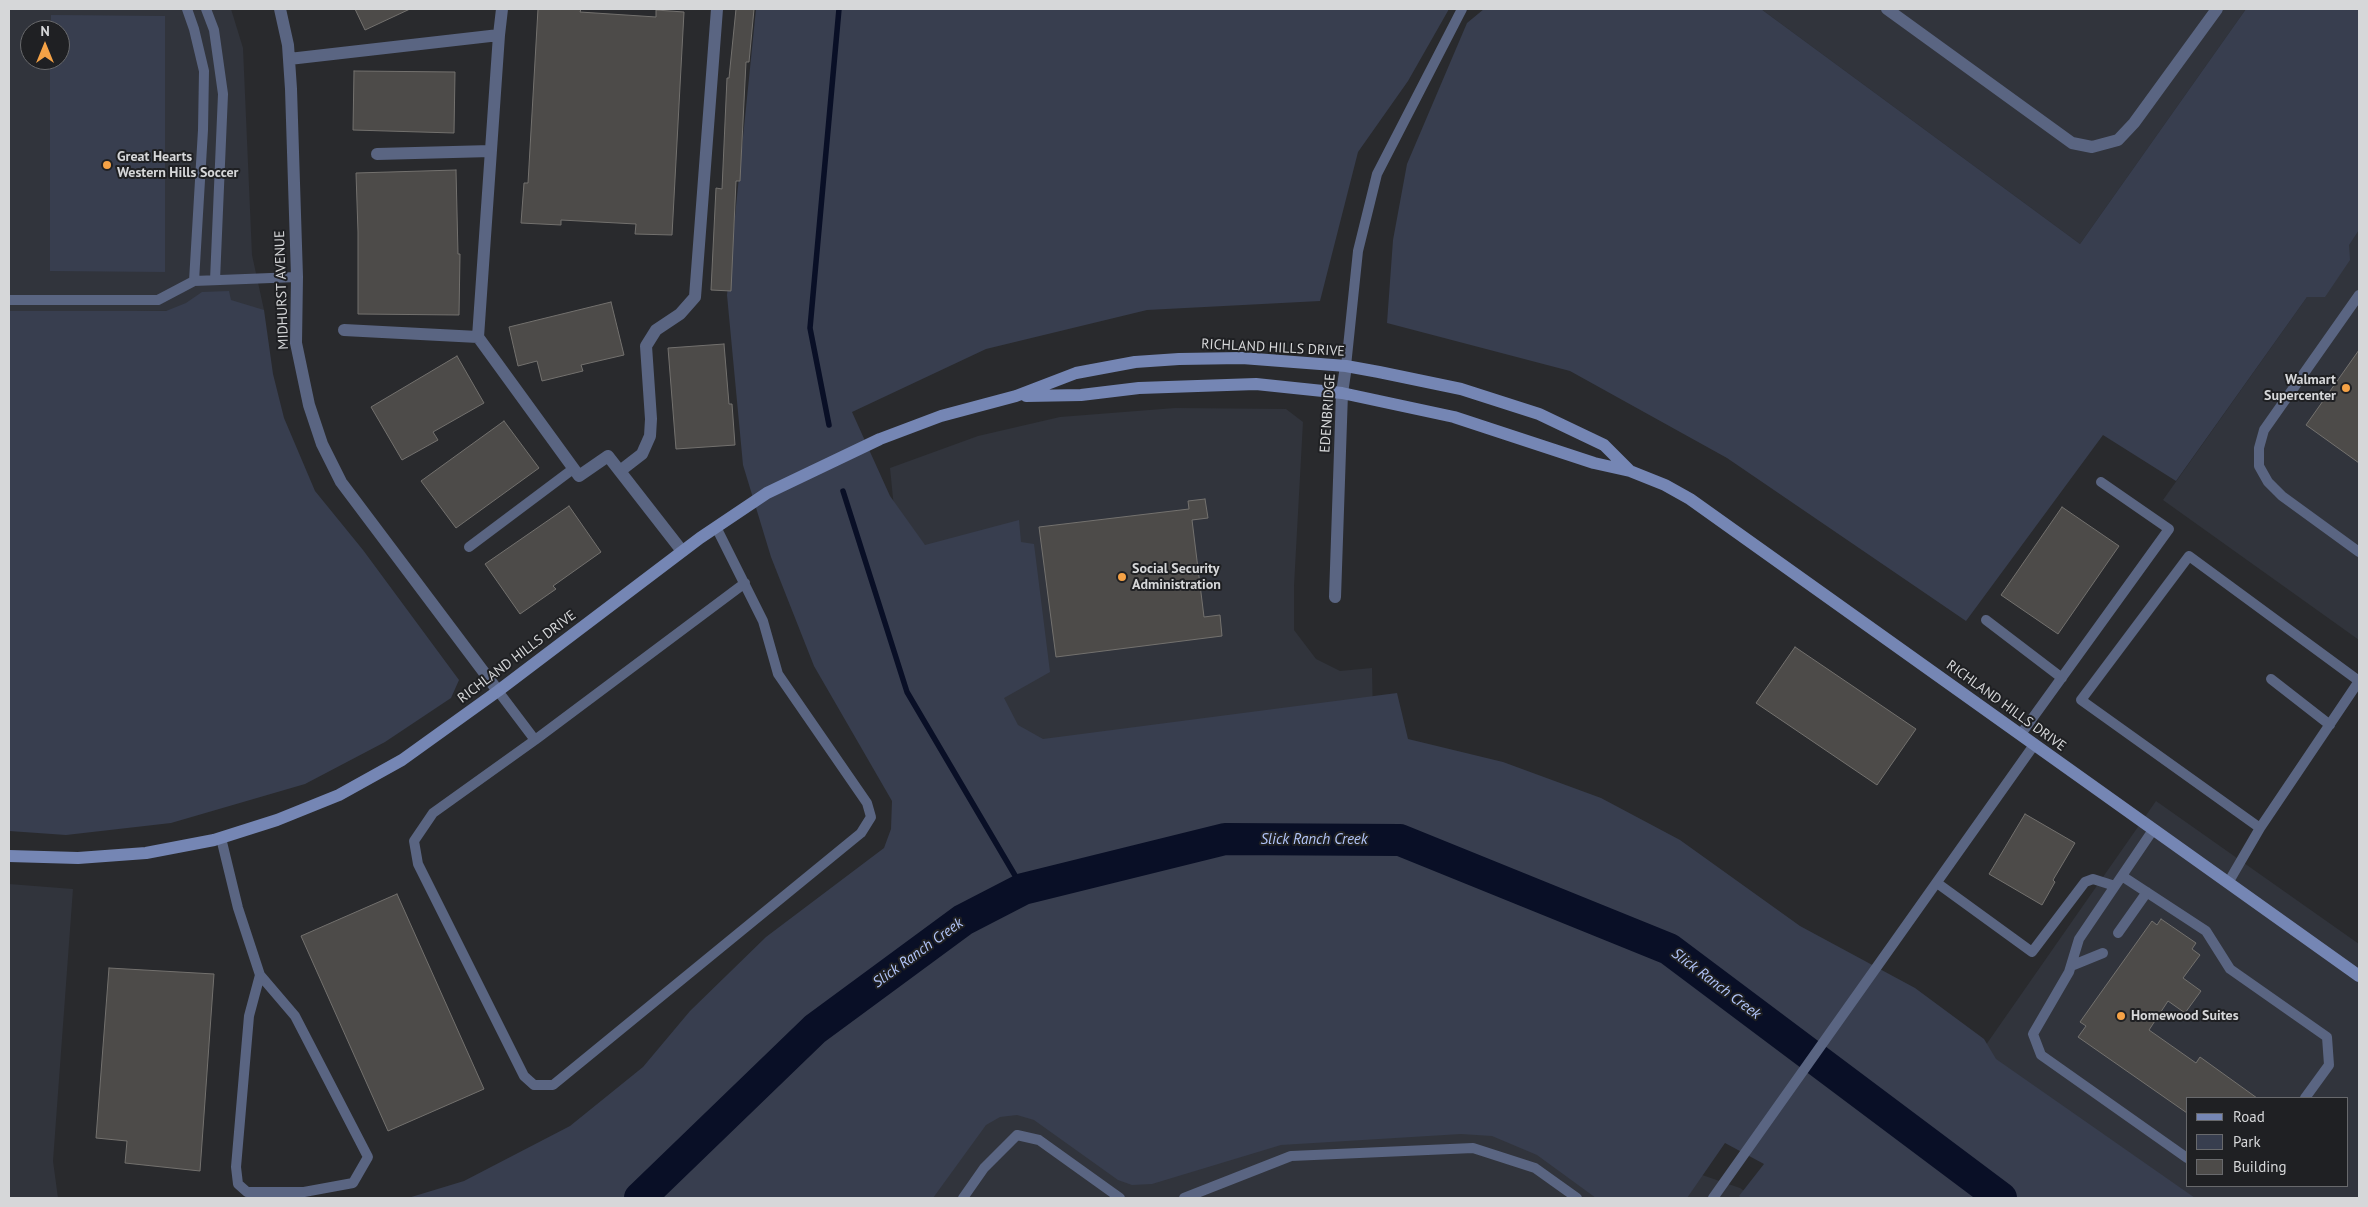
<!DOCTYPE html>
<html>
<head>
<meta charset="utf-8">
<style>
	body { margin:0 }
	#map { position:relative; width:2368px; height:1207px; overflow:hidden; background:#292a2d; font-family:"PT Sans",sans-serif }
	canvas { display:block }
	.frame { position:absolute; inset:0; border:10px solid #d6d7d9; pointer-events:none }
	.legend { position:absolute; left:2186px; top:1097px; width:162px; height:90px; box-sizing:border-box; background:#1f2023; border:1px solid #68696c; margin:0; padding:6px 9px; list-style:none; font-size:15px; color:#d6d7d9 }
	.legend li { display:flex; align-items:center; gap:10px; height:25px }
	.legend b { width:25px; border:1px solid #68696c }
	.north { position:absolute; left:20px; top:20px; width:50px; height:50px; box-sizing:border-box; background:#1f2023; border:1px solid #68696c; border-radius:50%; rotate:0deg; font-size:14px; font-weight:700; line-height:20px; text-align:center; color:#d6d7d9 }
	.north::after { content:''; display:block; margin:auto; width:18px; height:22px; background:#f5a246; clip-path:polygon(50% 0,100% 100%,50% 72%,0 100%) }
</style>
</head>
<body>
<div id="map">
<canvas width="2368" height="1207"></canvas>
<div class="frame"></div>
<ul class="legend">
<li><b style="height:6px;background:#7586b4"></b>Road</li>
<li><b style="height:14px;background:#383e4f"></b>Park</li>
<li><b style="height:14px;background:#4d4b49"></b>Building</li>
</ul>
<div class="north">N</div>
</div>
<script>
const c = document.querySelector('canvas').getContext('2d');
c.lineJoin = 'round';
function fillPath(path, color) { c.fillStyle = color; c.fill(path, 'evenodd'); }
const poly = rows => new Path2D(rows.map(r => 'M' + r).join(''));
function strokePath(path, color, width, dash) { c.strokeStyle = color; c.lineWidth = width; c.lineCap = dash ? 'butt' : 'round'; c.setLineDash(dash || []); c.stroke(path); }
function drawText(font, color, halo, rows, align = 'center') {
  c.font = font + ' "PT Sans",sans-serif'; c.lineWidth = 4; c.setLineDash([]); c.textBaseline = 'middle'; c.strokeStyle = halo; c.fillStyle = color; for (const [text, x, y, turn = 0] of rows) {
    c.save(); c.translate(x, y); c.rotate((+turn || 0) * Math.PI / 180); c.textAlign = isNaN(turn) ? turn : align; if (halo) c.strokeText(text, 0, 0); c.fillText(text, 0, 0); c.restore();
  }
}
const built = poly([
	[9,9,231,9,243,48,252,255,264,310,9,312],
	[30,30,60,30,60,60,30,60],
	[1761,9,2246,9,2080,244],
	[2359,230,2359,640,2163,500,2307,297],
	[1175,408,1286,409,1303,422,1294,586,1294,630,1316,659,1340,671,1372,668,1373,721,1036,763,895,518,890,468,978,436,1060,417],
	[2156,801,2359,944,2359,1198,2187,1198,1981,1052],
	[2187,1098,2347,1098,2347,1186,2187,1186],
	[9,884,73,889,53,1161,58,1198,9,1198],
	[1001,1108,1402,1122,1606,1142,1740,1188,1754,1198,909,1198]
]);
const green = poly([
	[756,9,1449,9,1408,81,1358,152,1320,301,1147,310,986,349,852,412,890,496,925,545,1019,520,1021,542,1034,544,1050,672,1004,698,1018,725,1043,739,1397,693,1408,739,1503,762,1601,798,1680,840,1800,926,1915,988,1984,1039,1996,1059,2195,1198,1742,1198,1739,1196,1764,1164,1725,1143,1687,1198,1596,1198,1537,1155,1492,1136,1461,1134,1281,1145,1152,1184,1132,1185,1118,1180,1034,1120,1017,1115,1000,1117,986,1125,933,1198,408,1198,464,1181,570,1126,643,1067,690,1011,766,937,884,848,891,829,892,801,814,666,771,557,743,465,727,295],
	[1484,9,1761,9,2080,244,2246,9,2359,9,2359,230,2349,245,2350,260,2325,297,2307,297,2176,481,2103,435,1966,621,1727,458,1570,371,1387,323,1393,240,1407,164,1467,23],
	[51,15,165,16,165,272,50,271,50,60,60,60,60,30,51,30],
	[229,291,231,300,264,310,273,374,284,418,315,491,363,550,459,680,451,698,385,742,305,784,171,823,66,835,9,831,9,311,166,311,186,303,202,292]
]);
const stream = poly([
	[829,425,810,328,839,9],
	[843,491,907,692,1023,889]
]);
const river = poly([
	[640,1198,815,1029,963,920,1023,889,1225,839,1400,840,1669,949,2001,1198]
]);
const building = poly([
	[355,9,410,9,365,30,355,9],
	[538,9,581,9,580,12,656,17,656,10,684,12,672,235,635,234,636,224,561,220,561,225,521,223,524,183,528,183,538,9],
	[736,9,754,9,749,62,746,62,740,181,736,181,731,291,711,290,716,188,722,189,727,78,729,78,736,9],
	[354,71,455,72,454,133,353,130,354,71],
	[456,170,458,254,460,254,459,315,358,314,358,232,356,173,456,170],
	[611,302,624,355,581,365,583,371,542,381,537,361,518,366,509,327,611,302],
	[724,344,729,404,732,404,735,445,676,449,668,348,724,344],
	[2359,350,2359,463,2306,425,2359,350],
	[457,356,484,403,433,432,438,440,402,460,371,407,457,356],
	[504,421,539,468,456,528,421,481,504,421],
	[1205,499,1208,518,1192,520,1204,617,1220,615,1222,636,1056,657,1039,527,1189,509,1188,501,1205,499],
	[569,506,601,552,553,586,556,589,520,614,485,564,569,506],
	[2062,507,2119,546,2058,634,2001,595,2062,507],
	[1795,647,1916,729,1877,785,1756,703,1795,647],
	[2025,814,2075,843,2053,880,2055,882,2042,905,1989,874,2025,814],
	[397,894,484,1089,388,1131,301,936,397,894],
	[2161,919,2196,943,2192,949,2200,955,2183,978,2201,991,2185,1013,2168,1001,2149,1030,2196,1063,2200,1057,2257,1098,2187,1098,2187,1113,2078,1037,2086,1026,2080,1022,2097,998,2152,921,2157,925,2161,919],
	[109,968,214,974,200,1171,125,1163,127,1141,96,1138,109,968]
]);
const lane = poly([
	[187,9,194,29,204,71,203,130,194,281],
	[206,9,214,30,223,94,215,280],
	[2359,295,2264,430,2259,448,2259,466,2268,482,2282,496,2359,552],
	[9,300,158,300,194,281,297,277],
	[1346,366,1358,251,1377,174,1462,9],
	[469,547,573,469],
	[1986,620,2062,678],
	[2271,679,2330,725],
	[498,691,535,740,433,813,414,841,418,864,524,1076,534,1085,553,1085,861,833,871,817,867,803,778,674,763,621,716,527],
	[2021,734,2169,529,2101,482],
	[535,740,745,583],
	[2260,828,2081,700,2189,556,2359,681],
	[2153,830,2079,939,2069,972,2033,1034,2041,1055,2187,1158],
	[221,838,238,908,260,975,249,1016,236,1167,238,1184,247,1192,304,1192,353,1183,368,1157,295,1016,260,975],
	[2122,876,2206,931,2230,969,2327,1037,2329,1065,2305,1098],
	[1937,883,2032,952,2085,882,2093,879,2115,886],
	[2228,883,2260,828,2359,681],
	[2118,933,2147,892],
	[2071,966,2103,953],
	[963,1198,984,1168,1017,1135,1039,1140,1120,1198],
	[1184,1198,1291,1156,1473,1148,1535,1168,1577,1198],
	[1713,1198,2034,745]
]);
const street = poly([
	[280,9,288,45,291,89,297,277,296,343,309,405,322,444,341,482,498,691],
	[1887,9,2072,143,2092,147,2118,140,2134,123,2217,9],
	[499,35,502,9],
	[289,59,499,35,478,337,579,476,608,456,682,551],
	[377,154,491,151],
	[344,330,478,337],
	[620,471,642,454,650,436,651,419,646,346,656,330,680,314,695,297,717,9],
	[1335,597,1342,393,1346,366]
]);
const secondary = poly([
	[1026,396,1081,395,1139,388,1256,384,1342,393,1454,417,1594,463,1630,471,1665,485,1690,499,2359,976],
	[9,856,78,858,146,853,214,840,277,820,339,795,402,760,498,691,700,538,767,493,880,439,941,416,1016,396,1076,373,1135,362,1179,359,1242,358,1346,366,1379,372,1461,389,1539,414,1604,445,1630,471]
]);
const markers = [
	[107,165,5,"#f5a246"],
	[2346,388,5,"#f5a246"],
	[1122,577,5,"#f5a246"],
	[2121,1016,5,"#f5a246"]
];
const poiNames = [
	["Great Hearts",117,157],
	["Western Hills Soccer",117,173],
	["Walmart",2336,380,"right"],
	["Supercenter",2336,396,"right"],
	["Social Security",1132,569],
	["Administration",1132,585],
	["Homewood Suites",2131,1016]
];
const streetNames = [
	["MIDHURST AVENUE",282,290,-92],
	["RICHLAND HILLS DRIVE",1273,348,3],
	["EDENBRIDGE",1328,413,-86],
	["RICHLAND HILLS DRIVE",517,657,-37],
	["RICHLAND HILLS DRIVE",2006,706,36]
];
const waterNames = [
	["Slick Ranch Creek",1314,840],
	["Slick Ranch Creek",918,953,-36],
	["Slick Ranch Creek",1716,984,37]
];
fillPath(built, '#31343c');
fillPath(green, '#383e4f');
strokePath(stream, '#090f26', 5.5);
strokePath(river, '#090f26', 32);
fillPath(building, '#4d4b49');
strokePath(building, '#73716e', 1);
strokePath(lane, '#5a6582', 10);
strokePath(street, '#5a6582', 12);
strokePath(secondary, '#7586b4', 12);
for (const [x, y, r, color] of markers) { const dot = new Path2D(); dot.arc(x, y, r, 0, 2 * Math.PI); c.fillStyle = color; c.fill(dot); strokePath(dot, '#1f2023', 2); }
drawText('bold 14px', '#d6d7d9', '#1f2023', poiNames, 'left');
drawText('14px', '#d6d7d9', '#1f2023', streetNames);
drawText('italic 15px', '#b2c5fa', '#1f2023', waterNames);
</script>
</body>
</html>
